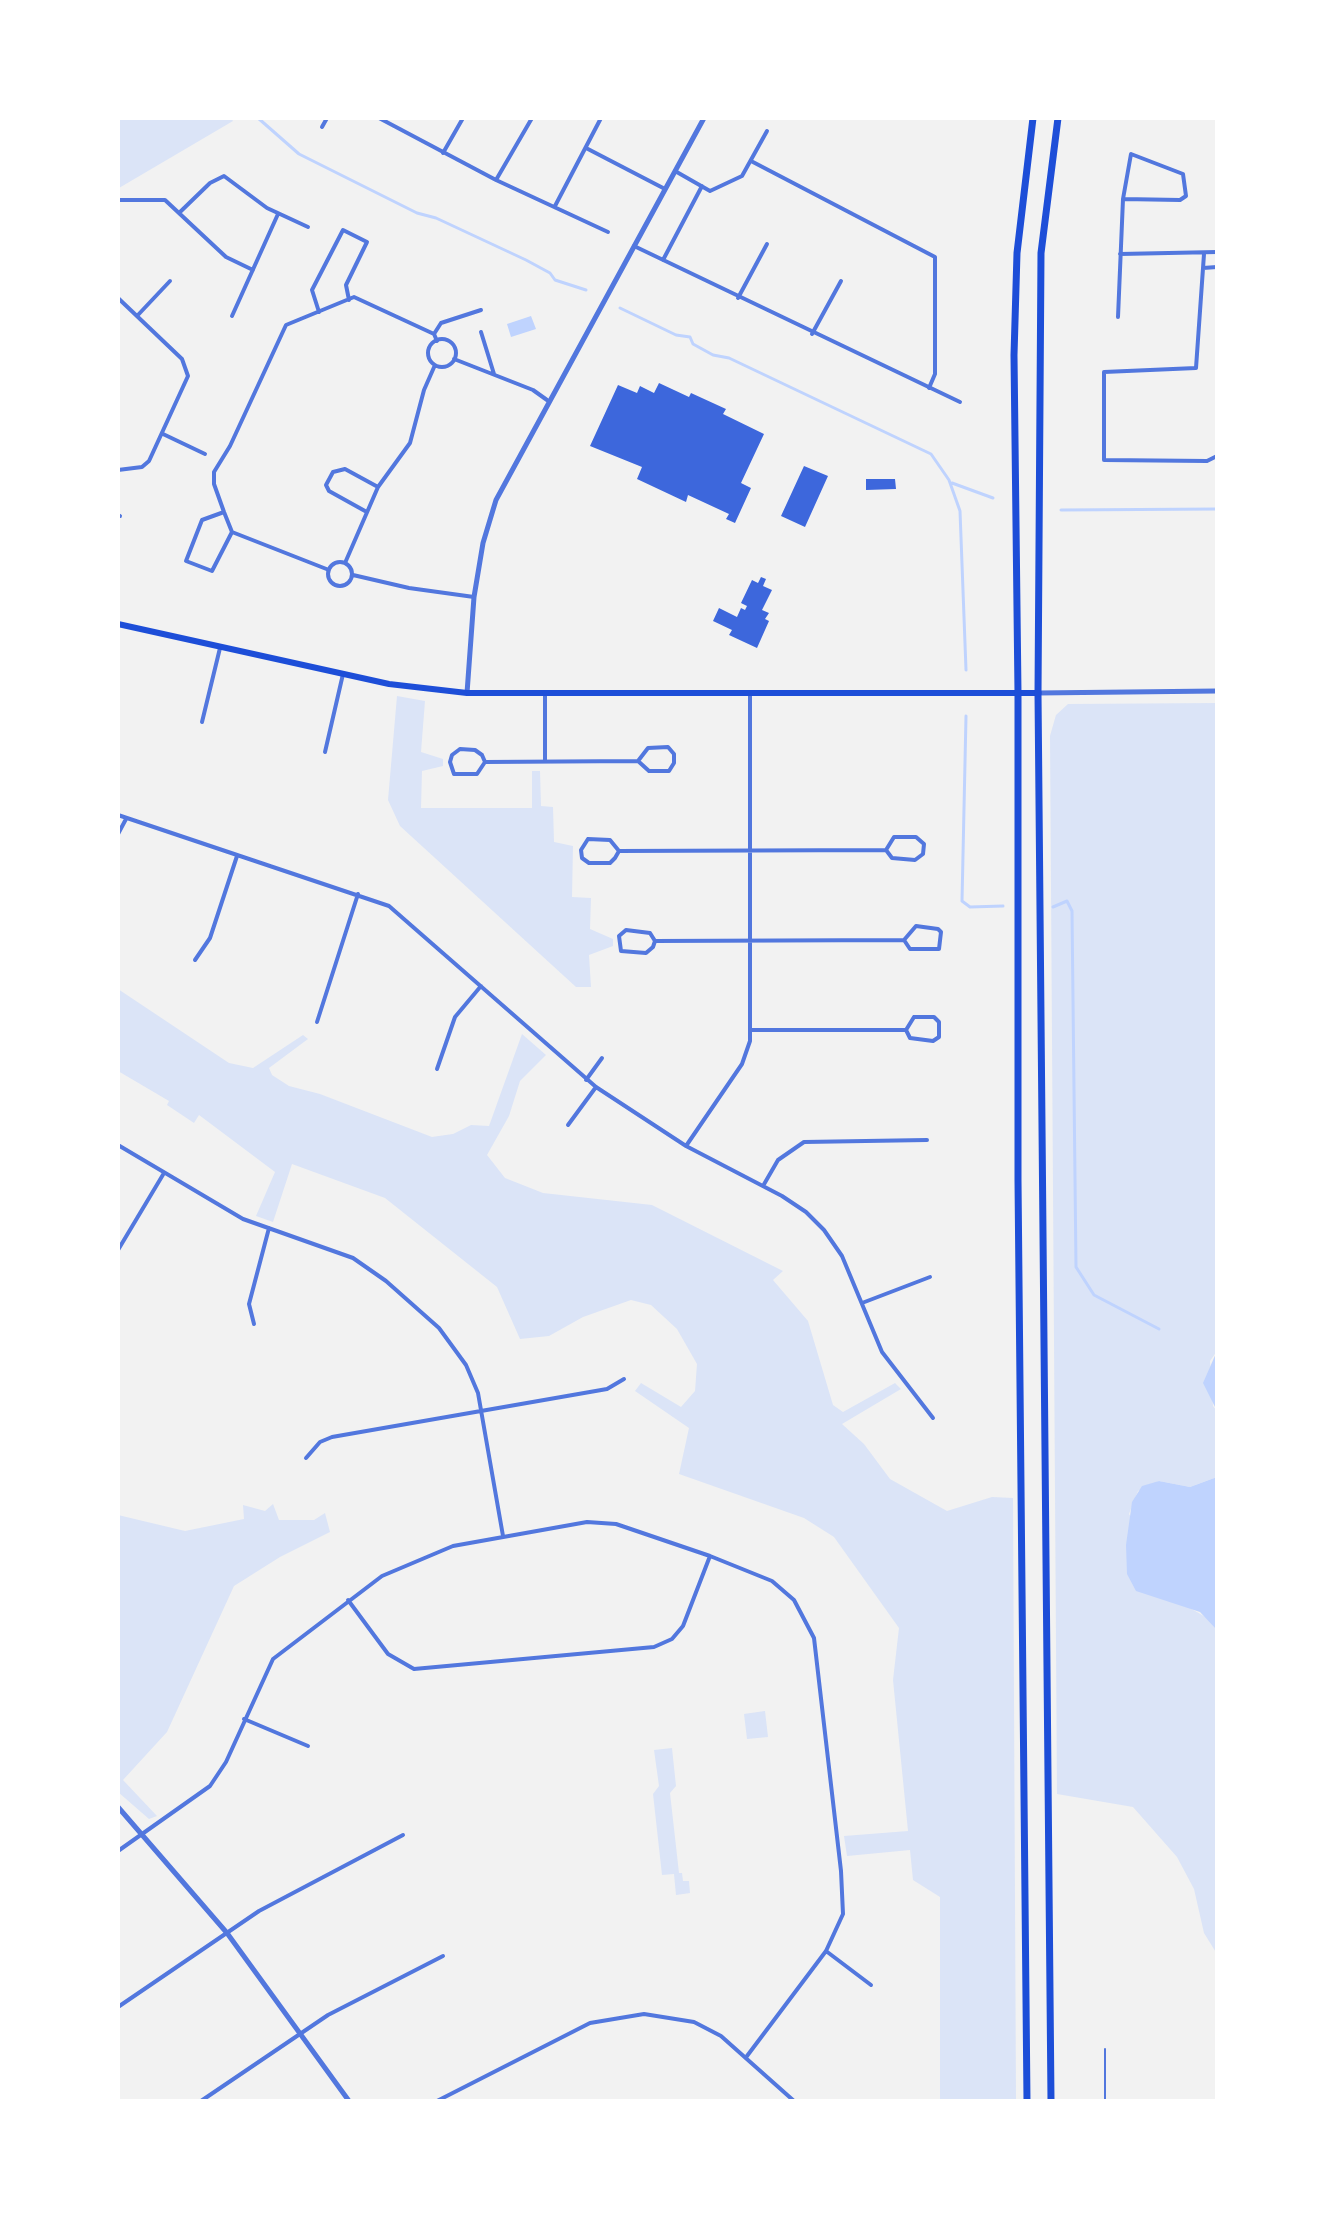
<!DOCTYPE html>
<html>
<head>
<meta charset="utf-8">
<style>
	body { margin:0 }
	#map { position:relative; width:1335px; height:2219px; overflow:hidden; background:#f2f2f2; font-family:Ubuntu,sans-serif }
	canvas { display:block }
	.frame { position:absolute; inset:0; border:120px solid #fff; pointer-events:none }
</style>
</head>
<body>
<div id="map">
<canvas width="1335" height="2219"></canvas>
<div class="frame"></div>
</div>
<script>
const c = document.querySelector('canvas').getContext('2d');
c.lineJoin = 'round';
function fillPath(path, color) { c.fillStyle = color; c.fill(path, 'evenodd'); }
const poly = rows => new Path2D(rows.map(r => 'M' + r).join(''));
function strokePath(path, color, width, dash) { c.strokeStyle = color; c.lineWidth = width; c.lineCap = dash ? 'butt' : 'round'; c.setLineDash(dash || []); c.stroke(path); }
const green = poly([
	[118,118,231,118,233,121,119,188],
	[397,696,425,701,421,752,443,759,443,766,422,771,421,808,532,808,532,771,540,771,541,806,553,807,554,842,573,846,572,897,591,898,590,929,613,939,613,946,589,955,591,987,576,987,400,826,388,800],
	[1217,703,1217,1351,1210,1361,1213,1406,1217,1411,1217,1477,1190,1487,1159,1481,1138,1491,1129,1514,1188,1607,1209,1619,1217,1630,1217,1954,1204,1933,1194,1889,1177,1857,1133,1807,1057,1794,1050,736,1056,715,1068,704],
	[118,989,229,1063,253,1068,303,1035,308,1039,269,1068,272,1075,289,1086,320,1094,432,1137,453,1134,471,1125,489,1126,522,1034,546,1055,520,1081,509,1116,487,1155,505,1178,543,1193,652,1205,783,1271,773,1280,808,1321,833,1405,843,1412,895,1383,901,1389,842,1424,864,1444,890,1479,947,1511,992,1497,1013,1498,1016,2101,940,2101,940,1897,913,1880,910,1850,847,1856,844,1836,908,1831,893,1680,899,1628,834,1537,804,1518,679,1474,689,1428,635,1391,641,1383,681,1407,695,1391,697,1364,677,1329,651,1305,631,1300,583,1317,549,1336,520,1339,497,1287,385,1198,292,1164,273,1222,256,1216,275,1172,199,1115,194,1123,167,1105,169,1101,118,1071],
	[273,1504,279,1520,314,1520,325,1513,330,1532,280,1557,234,1586,167,1732,123,1780,157,1816,149,1819,118,1792,118,1515,185,1531,244,1519,243,1505,265,1511],
	[765,1711,768,1737,747,1739,744,1714],
	[672,1748,676,1786,670,1793,679,1873,682,1873,683,1881,689,1881,690,1893,676,1895,674,1874,662,1875,653,1794,659,1786,654,1750]
]);
const water = poly([
	[531,316,536,329,511,337,507,324],
	[1217,1351,1217,1411,1203,1383],
	[1217,1477,1217,1630,1200,1612,1136,1591,1127,1574,1126,1545,1132,1502,1142,1486,1159,1481,1190,1487]
]);
const stream = poly([
	[258,118,299,154,417,213,436,218,526,260,550,273,555,280,586,290],
	[620,308,676,335,690,337,693,344,713,355,729,358,931,454,949,480,960,511,966,670],
	[952,483,993,498],
	[1061,510,1217,509],
	[966,716,962,901,970,907,1003,906],
	[1053,907,1067,901,1072,911,1076,1267,1094,1295,1159,1329]
]);
const building = poly([
	[659,383,689,397,691,393,726,409,723,414,764,434,741,483,751,488,735,523,726,519,729,514,688,495,686,502,637,479,642,467,590,446,618,385,637,393,640,386,654,393],
	[804,466,828,476,805,527,781,516],
	[866,479,895,479,896,489,866,490],
	[761,577,766,579,763,586,772,590,762,610,769,613,765,619,769,621,757,648,729,635,732,630,713,621,719,608,737,617,741,608,745,610,747,606,741,603,752,580,758,583]
]);
const service = poly([
	[1105,2049,1105,2101]
]);
const minor = poly([
	[379,118,496,180,608,232],
	[666,118,667,118],
	[322,127,327,118],
	[1217,146,1217,166],
	[586,148,665,189],
	[443,153,463,118],
	[751,161,935,257,935,374,929,388],
	[675,171,710,191,742,176,767,131],
	[496,180,532,118],
	[118,200,165,200,226,257,253,270],
	[555,206,601,118],
	[179,213,210,183,224,176,267,208,308,227],
	[634,246,960,402],
	[1120,254,1217,252],
	[1204,254,1196,368,1104,372,1104,460,1207,461,1217,456],
	[663,260,702,186],
	[1203,268,1217,267],
	[118,298,182,359,188,376,149,461,142,467,118,470],
	[738,298,767,244],
	[319,312,312,290,343,230,367,242,346,285,349,300],
	[137,316,170,281],
	[232,316,278,214],
	[1118,317,1123,199,1131,154,1183,174,1186,196,1180,200,1123,199],
	[481,332,494,374],
	[434,334,441,323,481,310],
	[812,334,841,281],
	'428 353a14 14 0 1 1 28 0a14 14 0 1 1-28 0Z',
	[454,359,533,390,547,400],
	[163,434,205,454],
	[365,511,329,491,326,485,333,472,345,469,378,487],
	[224,512,202,520,186,561,212,571,232,532,224,512,214,484,214,472,230,446,286,325,354,297,434,334,437,341],
	[118,515,120,516],
	[232,532,329,570],
	'328 574a12 12 0 1 1 24 0a12 12 0 1 1-24 0Z',
	[345,563,378,487,410,443,424,390,435,365],
	[353,575,409,588,474,597],
	[202,722,220,648],
	[460,749,475,750,482,755,485,762,477,774,454,774,450,762,452,755,460,749],
	[325,752,343,674],
	[545,761,545,695],
	[485,762,638,761,649,771,669,771,674,763,674,754,668,747,648,748,638,761],
	[118,815,389,906,596,1087,686,1146,782,1196,806,1212,824,1230,842,1256,882,1352,933,1418],
	[118,834,126,819],
	[588,839,610,840,619,851,615,858,610,863,589,863,582,858,581,850,588,839],
	[619,851,886,850,892,858,915,860,923,854,924,844,916,837,894,837,886,850],
	[916,926,938,929,941,932,939,949,910,949,904,940,916,926],
	[626,930,650,933,655,941,653,947,646,953,621,951,619,936,626,930],
	[655,941,904,940],
	[195,960,210,938,237,856],
	[914,1017,934,1017,939,1022,939,1037,933,1041,910,1038,906,1030,914,1017],
	[317,1022,358,894],
	[752,1030,906,1030],
	[437,1069,455,1017,481,986],
	[586,1080,602,1058],
	[568,1125,596,1087],
	[118,1145,243,1219,353,1258,386,1281,439,1328,466,1365,478,1393,503,1536],
	[686,1146,742,1064,750,1041,750,694],
	[763,1186,778,1160,804,1142,927,1140],
	[118,1250,164,1173],
	[862,1303,930,1277],
	[254,1324,249,1304,269,1228],
	[306,1458,320,1442,332,1437,607,1389,624,1379],
	[348,1600,388,1654,414,1669,654,1647,672,1639,683,1626,710,1556],
	[244,1719,308,1746],
	[118,1851,210,1786,226,1762,273,1659,382,1576,453,1546,587,1522,616,1524,710,1556,772,1581,794,1600,814,1638,841,1871,843,1914,826,1951,747,2056],
	[826,1951,871,1985],
	[118,2007,259,1911,403,1835],
	[201,2101,328,2015,443,1956],
	[437,2101,590,2023,644,2014,694,2022,721,2036,794,2101]
]);
const tertiary = poly([
	[467,693,474,597,483,543,496,500,704,118],
	[1038,693,1217,691],
	[118,1807,227,1933,349,2101]
]);
const secondary = poly([
	[118,624,389,684,467,693,1038,693]
]);
const trunk = poly([
	[1018,693,1018,1180,1027,2101],
	[1038,693,1051,2101]
]);
const motorway = poly([
	[1018,693,1014,355,1017,253,1033,118],
	[1038,693,1041,253,1058,118]
]);
fillPath(green, '#dbe4f7');
fillPath(water, '#bfd3fe');
strokePath(stream, '#bfd3fe', 3);
fillPath(building, '#3d67dc');
strokePath(service, '#5277de', 2);
strokePath(minor, '#5277de', 4);
strokePath(tertiary, '#5277de', 5);
strokePath(secondary, '#1d4ed8', 6);
strokePath(trunk, '#1d4ed8', 7);
strokePath(motorway, '#1d4ed8', 7);
</script>
</body>
</html>
